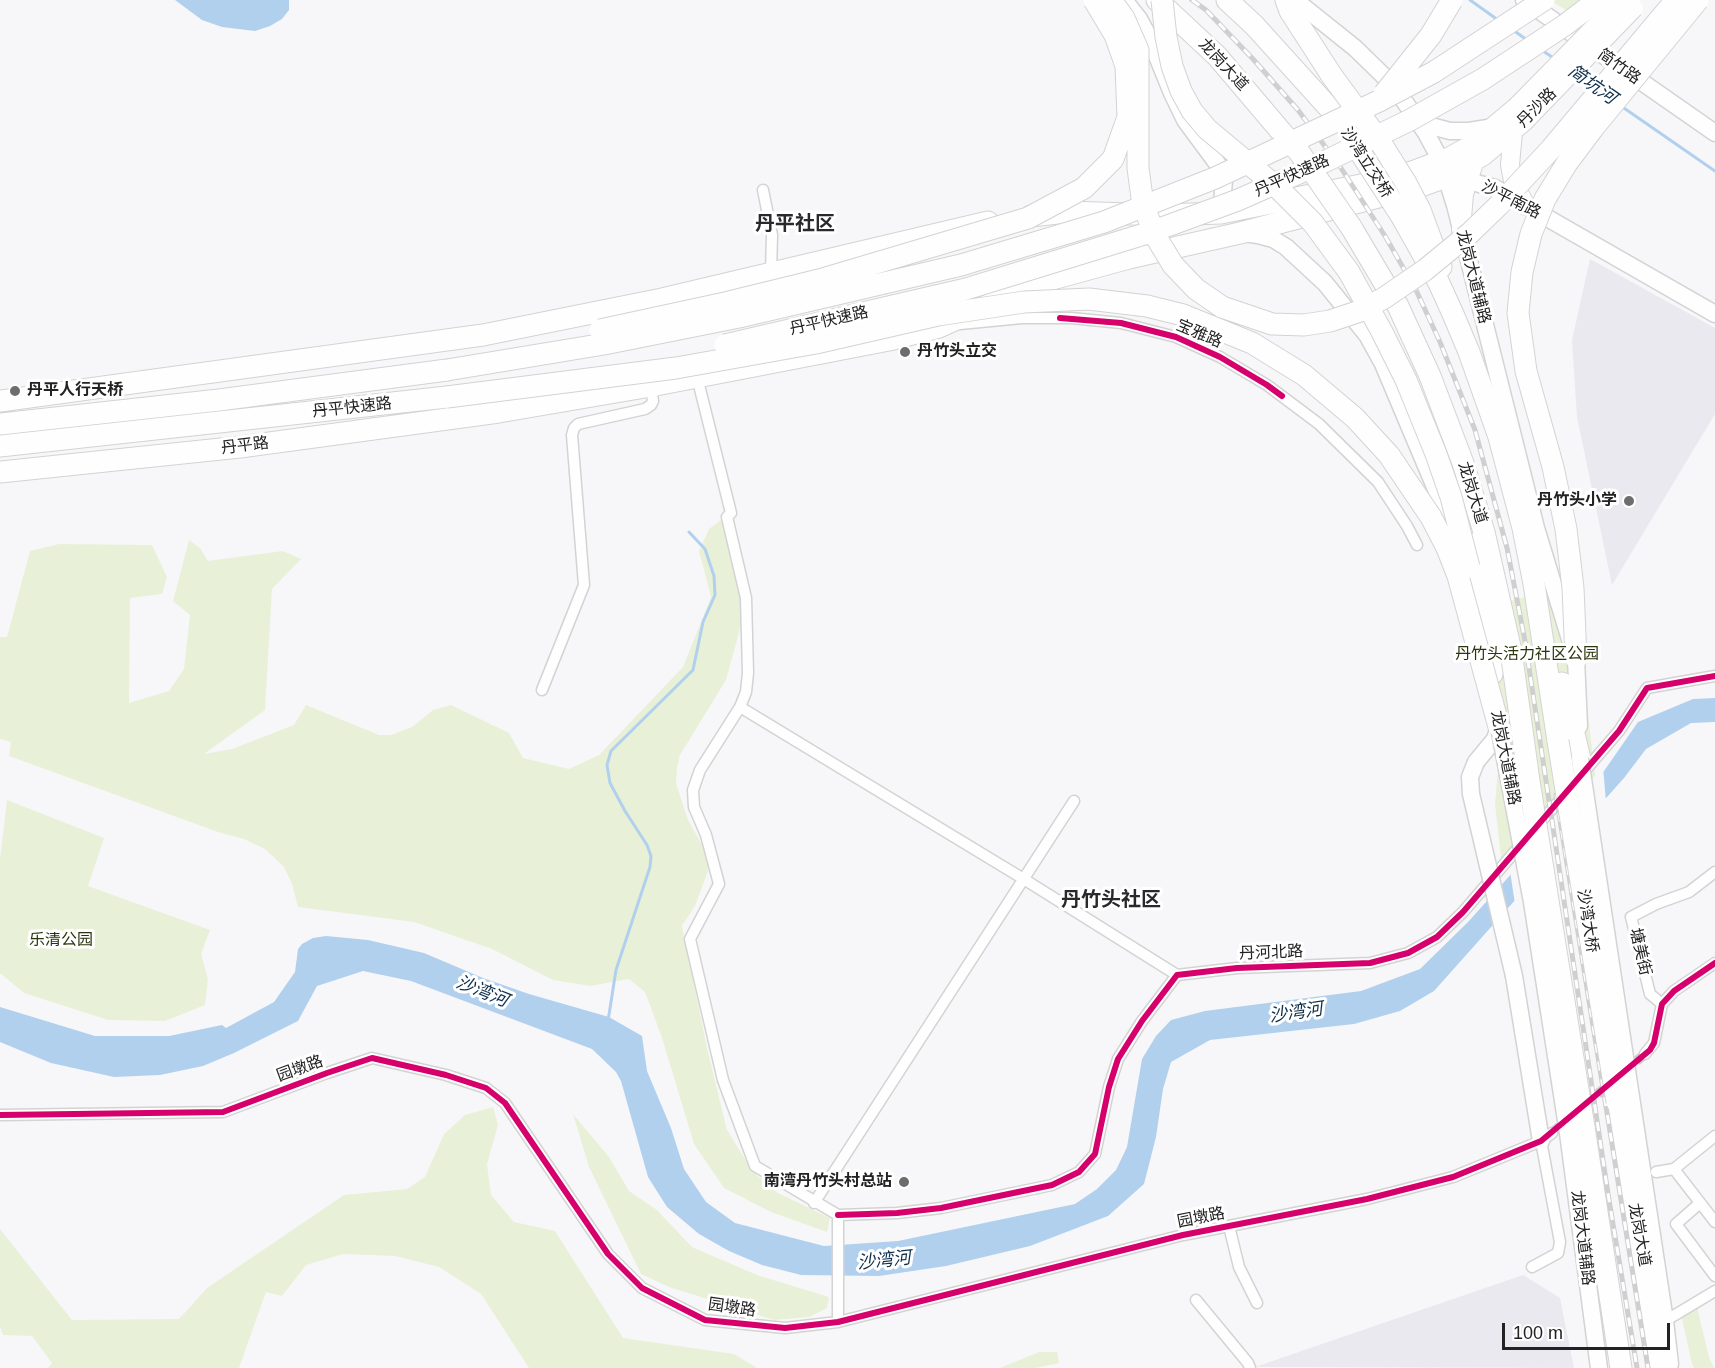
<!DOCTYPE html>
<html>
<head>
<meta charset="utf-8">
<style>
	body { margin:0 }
	#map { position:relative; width:1715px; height:1368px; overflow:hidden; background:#f7f7f9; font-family:Arial,sans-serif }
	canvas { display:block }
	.scale { position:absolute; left:1502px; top:1323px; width:168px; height:27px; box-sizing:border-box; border:3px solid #222223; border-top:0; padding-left:8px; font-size:18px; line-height:21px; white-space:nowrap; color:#222223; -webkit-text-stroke:4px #fff; paint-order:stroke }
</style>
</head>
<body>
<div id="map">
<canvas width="1715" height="1368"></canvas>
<div class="scale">100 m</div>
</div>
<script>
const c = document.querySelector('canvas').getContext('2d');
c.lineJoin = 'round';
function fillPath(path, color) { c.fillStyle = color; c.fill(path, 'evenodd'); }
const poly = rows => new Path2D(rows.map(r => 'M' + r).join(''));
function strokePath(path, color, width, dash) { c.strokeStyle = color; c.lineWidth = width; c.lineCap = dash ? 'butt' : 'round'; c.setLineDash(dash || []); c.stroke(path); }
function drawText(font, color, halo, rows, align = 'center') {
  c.font = font + ' Arial,"Noto Sans SC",sans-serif'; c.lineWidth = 6; c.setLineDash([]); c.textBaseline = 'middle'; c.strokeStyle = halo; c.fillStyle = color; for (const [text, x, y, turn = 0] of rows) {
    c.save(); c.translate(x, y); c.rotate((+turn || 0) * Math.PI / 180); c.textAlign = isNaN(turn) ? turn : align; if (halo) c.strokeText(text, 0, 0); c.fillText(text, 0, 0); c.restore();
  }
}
const built = poly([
	[1590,259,1715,328,1715,414,1612,585,1577,417,1572,340],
	[1523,1275,1560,1298,1574,1368,1255,1367]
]);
const green = poly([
	[1549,0,1615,0,1590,24],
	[725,517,744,614,726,680,680,755,677,767,676,783,688,820,704,848,708,871,695,906,682,926,707,1048,727,1130,753,1172,778,1193,830,1218,827,1232,771,1212,724,1188,694,1144,662,1038,645,992,629,979,590,986,553,980,492,949,414,922,298,907,292,884,284,867,265,849,244,839,218,832,9,756,11,742,0,739,0,637,7,637,30,551,59,544,152,545,167,577,162,594,130,598,129,703,169,691,184,669,190,615,173,601,189,540,200,548,208,561,283,551,301,559,272,589,265,710,204,754,232,749,294,725,306,705,379,735,391,735,412,727,433,710,451,705,509,733,523,758,569,769,599,755,683,667,711,597,699,551,709,529],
	[1572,585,1597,789,1552,813,1502,866,1495,804,1498,769,1464,613],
	[7,800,104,838,88,886,210,930,201,954,208,979,205,1005,165,1021,108,1020,24,993,0,973,0,859],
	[493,1107,498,1125,487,1164,491,1195,514,1222,555,1231,623,1338,734,1354,757,1368,529,1368,481,1294,439,1267,395,1256,343,1254,306,1265,282,1296,266,1292,239,1368,48,1368,52,1363,32,1336,3,1335,0,1327,0,1229,72,1320,179,1319,207,1288,344,1195,407,1189,425,1177,444,1134,465,1115],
	[573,1114,609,1157,629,1191,657,1210,692,1247,757,1275,829,1297,827,1308,809,1317,774,1320,669,1287,641,1274,589,1167],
	[1697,1307,1709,1357,1714,1368,1694,1368,1692,1364,1681,1314],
	[1039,1352,1057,1352,1059,1363,1036,1368,1000,1368]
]);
const water = poly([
	[175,0,289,0,289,10,282,19,270,26,255,31,222,27,202,20],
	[1715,698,1715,722,1691,723,1646,749,1624,778,1434,991,1400,1011,1354,1024,1210,1040,1171,1062,1163,1089,1156,1137,1144,1184,1108,1216,1030,1246,946,1266,879,1276,801,1275,762,1265,729,1251,699,1234,667,1207,648,1177,621,1081,616,1072,592,1049,411,981,363,971,317,986,298,1021,234,1053,203,1066,160,1075,114,1077,51,1063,0,1042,0,1007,95,1036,169,1036,222,1025,226,1028,274,1002,295,972,298,949,302,944,313,938,326,936,368,940,424,953,483,978,529,994,609,1017,642,1036,647,1071,671,1128,684,1169,706,1202,735,1223,824,1246,898,1241,1075,1204,1097,1189,1116,1170,1127,1147,1142,1059,1156,1036,1171,1020,1205,1011,1361,991,1420,969,1468,922,1604,771,1638,722,1693,699]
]);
const pier = poly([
	[1603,767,1606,802,1515,904,1510,871]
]);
const stream = poly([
	[1470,0,1498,20],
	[1513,30,1527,40],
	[1543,51,1555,59],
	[1577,75,1594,87],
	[1621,106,1715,171],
	[608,1021,616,970,650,867,651,856,647,845,625,811,610,783,607,765,611,751,693,670,703,622,715,595,714,576,705,549,689,532]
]);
const streetTunnel = poly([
	[1625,1071,1645,1054],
	[1552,1133,1613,1081]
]);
const street = poly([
	[763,190,772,235,771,273],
	[960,324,1022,318,1071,318,1121,323,1176,337,1220,357,1267,385,1319,424,1378,482,1407,526,1417,545],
	[697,377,731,513,727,517,746,598,748,673,746,692,740,707,700,770,693,790,694,807,706,835,719,884,690,939,723,1080,755,1166,838,1215],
	[542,690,584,585,572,435,574,428,578,424,645,409,651,405,653,401,651,386],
	[740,707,1022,878,1177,975],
	[1581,775,1619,731,1647,688,1715,676],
	[1536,827,1567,792],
	[1662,1004,1650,994,1631,917,1656,904,1689,892,1715,872],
	[1645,1054,1654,1043,1662,1004,1674,991,1715,963],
	[0,1115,223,1112,327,1073,372,1058,446,1075,486,1088,505,1103,608,1254,642,1288,705,1320,785,1328,838,1322,1183,1235,1367,1199,1453,1177,1541,1141,1552,1133],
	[1715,1136,1674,1169,1715,1222],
	[1656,1172,1674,1169],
	[814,1203,1074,801],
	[1700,1203,1676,1224,1715,1276],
	[838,1215,897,1213,941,1208,1052,1185,1079,1172,1095,1154,1109,1087,1118,1059,1142,1021,1177,975,1237,968,1370,963,1408,953,1437,937,1463,912,1524,841],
	[838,1215,838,1322],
	[1229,1226,1239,1267,1257,1303],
	[1532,1267,1558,1253,1560,1242,1541,1141],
	[1196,1300,1248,1363,1250,1368],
	[1665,1321,1715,1291]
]);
const secondary = poly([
	[1124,0,1139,19,1150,39,1172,93,1185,120,1219,166,1224,181,1221,213],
	[1295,0,1355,48,1394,86,1426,133,1441,161,1455,205,1536,528,1576,659,1579,726],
	[1524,0,1715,133],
	[1417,118,1431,126,1450,131,1469,131,1494,127],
	[1457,178,1495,188,1715,314],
	[1243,233,1258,235,1273,239,1286,247,1325,283,1367,335,1383,364,1451,525],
	[1476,762,1495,739,1499,727,1498,722],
	[1514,976,1541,1141],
	[1631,1097,1665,1321,1670,1364],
	[1568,1133,1599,1368]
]);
const primary = poly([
	[1513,132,1510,165,1513,181,1526,206],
	[1441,161,1472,144,1516,107],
	[1446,177,1484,156,1524,122],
	[1461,230,1464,194,1474,163]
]);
const highway = poly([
	[1157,0,1217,56,1284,135],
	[1227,0,1254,25,1330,109],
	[1286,0,1290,11,1332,76],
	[1420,210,1441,267],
	[1031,216,1067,212,1162,215,1221,213,1361,185,1412,172,1441,161],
	[1402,217,1438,281,1453,314,1469,352,1499,437,1523,528,1534,584,1558,741],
	[1351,227,1398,306,1430,376,1463,463,1484,532,1511,651,1529,781],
	[0,401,483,335,662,299,988,222],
	[0,424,219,400,447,370],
	[0,446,447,397],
	[0,472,240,447,499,412,651,386,889,340,939,327,1008,296,1056,278,1129,258,1240,233,1424,185,1446,177],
	[1474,544,1492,674],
	[1562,683,1580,759],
	[1617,1102,1661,1368],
	[1584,1127,1621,1368]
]);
const rail = poly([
	[1192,0,1206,10,1253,59,1298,110,1341,168,1385,236,1416,290,1440,342,1475,430,1507,548,1525,641,1609,1200,1637,1368],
	[1556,795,1648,1368]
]);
const secondaryBridge = poly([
	[1499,727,1532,902,1568,1133],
	[1580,759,1631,1097],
	[1476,762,1470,777,1471,794,1514,976]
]);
const primaryBridge = poly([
	[1516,107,1621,0],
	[1524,122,1634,8]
]);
const highwayBridge = poly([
	[1111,0,1124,18,1138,50,1138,168,1143,205,1156,237,1173,265,1196,289,1222,307,1272,324,1304,325,1330,321,1360,311,1384,298,1425,270,1470,233,1499,205,1551,149,1676,0],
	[1162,0,1166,37,1172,66,1181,91,1192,111,1207,129,1278,188,1313,223,1349,272,1382,332,1406,380,1436,454,1451,497,1469,567],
	[1332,76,1379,140,1406,183,1420,210],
	[1384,94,1431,35,1452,0],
	[1284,135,1299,152,1351,227],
	[1349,135,1402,217],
	[600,330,725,303,819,280,1028,218,1084,188,1113,159,1128,117,1126,66,1115,35,1094,0],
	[725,345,966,289,1151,232,1238,200,1324,162,1410,120,1483,79,1565,25,1598,0],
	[447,370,604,344,739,317,961,265,1104,222,1215,178,1379,101,1434,72,1544,0],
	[447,397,676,368,816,343,938,315,1024,302,1089,299,1147,306,1183,315,1252,343,1304,375,1355,418,1389,455,1431,517,1447,548,1458,576,1499,727],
	[1576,659,1573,588,1566,529,1553,467,1526,371,1518,313,1522,272,1531,234,1545,199,1567,163,1594,127,1698,0],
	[1558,741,1617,1102],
	[1529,781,1584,1127]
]);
const cycleway = poly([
	[1060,318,1121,323,1176,337,1220,357,1267,385,1282,396],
	[0,1115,223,1112,327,1073,372,1058,446,1075,486,1088,505,1103,608,1254,642,1288,705,1320,785,1328,838,1322,1183,1235,1367,1199,1453,1177,1541,1141,1650,1050,1654,1043,1662,1004,1674,991,1715,963],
	[838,1215,897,1213,941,1208,1052,1185,1079,1172,1095,1154,1109,1087,1118,1059,1142,1021,1177,975,1237,968,1370,963,1408,953,1437,937,1463,912,1619,731,1647,688,1715,676]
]);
const markers = [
	[905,352,6,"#6d6d6e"],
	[15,391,6,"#6d6d6e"],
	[1629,501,6,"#6d6d6e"],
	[904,1182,6,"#6d6d6e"]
];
const streetNames = [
	["龙岗大道",1223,65,47],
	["简竹路",1619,67,35],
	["丹沙路",1537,108,-45],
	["沙湾立交桥",1366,163,57],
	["丹平快速路",1292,176,-24],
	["沙平南路",1511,200,27],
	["龙岗大道辅路",1473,277,76],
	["丹平快速路",829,321,-13],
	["宝雅路",1199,334,23],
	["丹平快速路",352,408,-6],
	["丹平路",245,446,-7],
	["龙岗大道",1472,493,73],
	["龙岗大道辅路",1505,758,79],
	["沙湾大桥",1587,921,81],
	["塘美街",1640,952,77],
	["丹河北路",1271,953,-2],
	["园墩路",300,1069,-20],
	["园墩路",1201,1218,-11],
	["龙岗大道",1639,1235,80],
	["龙岗大道辅路",1582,1238,83],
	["园墩路",732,1308,8]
];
const poiNames = [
	["丹竹头立交",917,352],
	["丹平人行天桥",27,391],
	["丹竹头小学",1617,501,"right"],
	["南湾丹竹头村总站",892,1182,"right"]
];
const parkNames = [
	["丹竹头活力社区公园",1527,655],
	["乐清公园",61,941]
];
const waterNames = [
	["简坑河",1592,85,35],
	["沙湾河",482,992,22],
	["沙湾河",1296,1013,-8],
	["沙湾河",884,1261,-6]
];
const quarterNames = [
	["丹平社区",795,224],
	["丹竹头社区",1111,900]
];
fillPath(built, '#eae9ef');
fillPath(green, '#e8f1d8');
fillPath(water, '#b1d0ee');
fillPath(pier, '#f7f7f9');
strokePath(stream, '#b1d0ee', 3);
strokePath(streetTunnel, '#ccccce', 10, [10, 5]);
strokePath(street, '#d3d3d4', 13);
strokePath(secondary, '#d3d3d4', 19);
strokePath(primary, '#d3d3d4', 20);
strokePath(highway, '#d3d3d4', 23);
strokePath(street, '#fefefe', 10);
strokePath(secondary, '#fefefe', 16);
strokePath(primary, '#fefefe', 18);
strokePath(highway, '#fefefe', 21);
strokePath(rail, '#cfcfcf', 5);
strokePath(rail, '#fff', 3, [9]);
strokePath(secondaryBridge, '#d3d3d4', 19, []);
strokePath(primaryBridge, '#d3d3d4', 20, []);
strokePath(highwayBridge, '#d3d3d4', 23, []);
strokePath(secondaryBridge, '#fefefe', 16);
strokePath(primaryBridge, '#fefefe', 18);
strokePath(highwayBridge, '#fefefe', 21);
strokePath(cycleway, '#d6006c', 6);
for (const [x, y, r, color] of markers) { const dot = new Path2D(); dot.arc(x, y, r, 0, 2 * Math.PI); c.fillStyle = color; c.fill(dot); strokePath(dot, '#fff', 2); }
drawText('16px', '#222223', '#fff', streetNames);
drawText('bold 16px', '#222223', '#fff', poiNames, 'left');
drawText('16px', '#2a350b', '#fff', parkNames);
drawText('italic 18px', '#0e2f4b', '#fff', waterNames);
drawText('bold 20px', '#29292c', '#fff', quarterNames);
</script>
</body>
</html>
